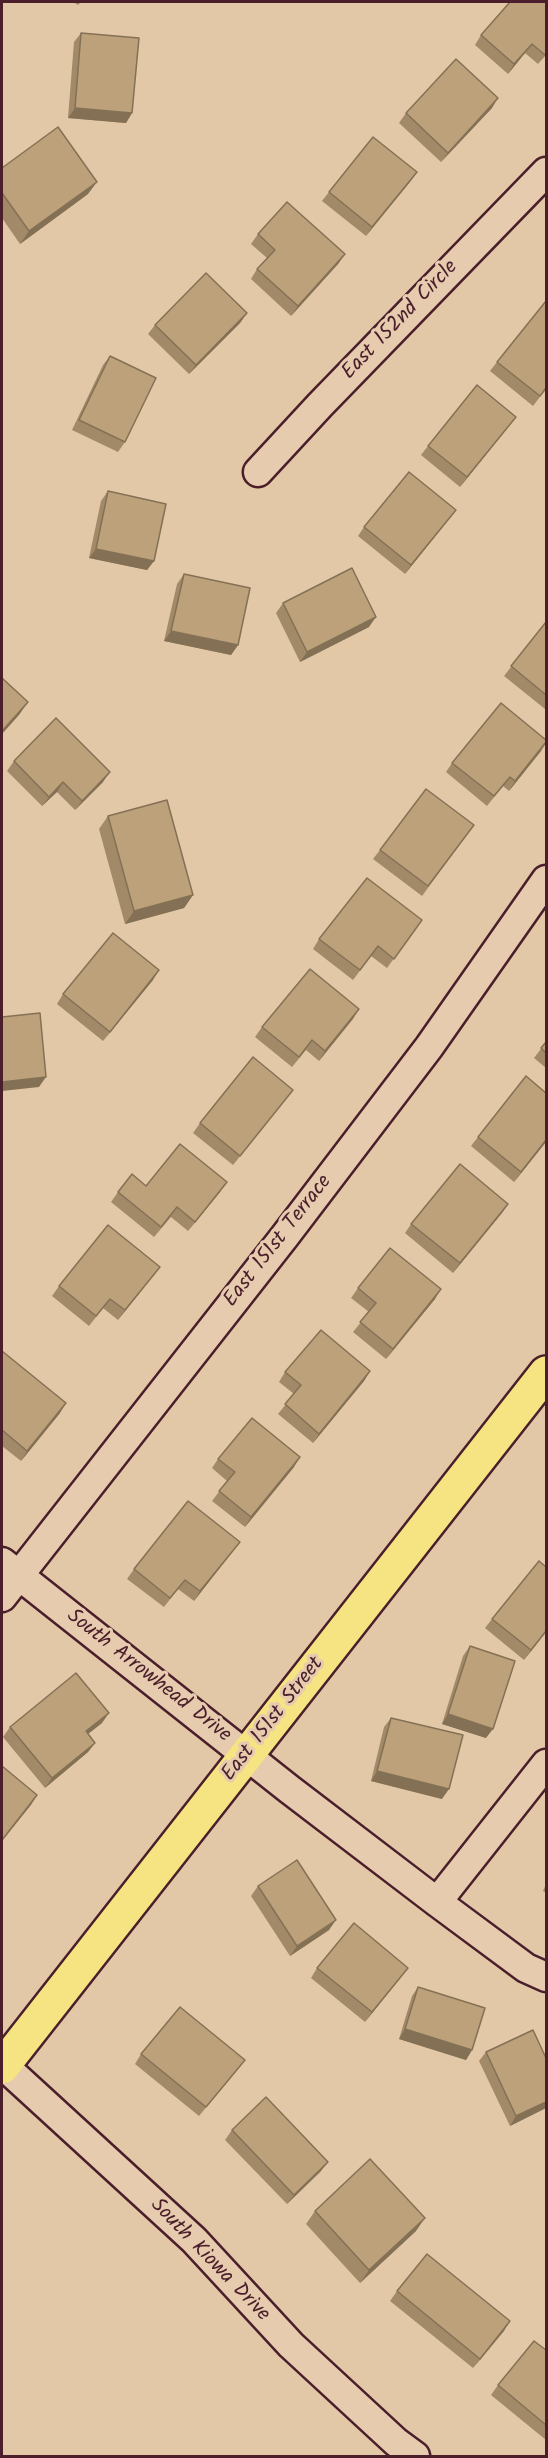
<!DOCTYPE html>
<html>
<head>
<meta charset="utf-8">
<style>
	body { margin:0 }
	#map { position:relative; width:548px; height:2458px; overflow:hidden; background:#e3c8a7; font-family:Kalam,sans-serif }
	canvas { display:block }
	.frame { position:absolute; inset:0; border:3px solid #4a1f2b; pointer-events:none }
</style>
</head>
<body>
<div id="map">
<canvas width="548" height="2458"></canvas>
<div class="frame"></div>
</div>
<script>
const c = document.querySelector('canvas').getContext('2d');
c.lineJoin = 'round';
const poly = rows => new Path2D(rows.map(r => 'M' + r).join(''));
function strokePath(path, color, width, dash) { c.strokeStyle = color; c.lineWidth = width; c.lineCap = dash ? 'butt' : 'round'; c.setLineDash(dash || []); c.stroke(path); }
function fillPath(path, color) { c.fillStyle = color; c.fill(path, 'evenodd'); }
function drawText(font, color, halo, rows, align = 'center') {
  c.font = font + ' Kalam,sans-serif'; c.lineWidth = 6; c.setLineDash([]); c.textBaseline = 'middle'; c.strokeStyle = halo; c.fillStyle = color; for (const [text, x, y, turn = 0] of rows) {
    c.save(); c.translate(x, y); c.rotate((+turn || 0) * Math.PI / 180); c.textAlign = isNaN(turn) ? turn : align; if (halo) c.strokeText(text, 0, 0); c.fillText(text, 0, 0); c.restore();
  }
}
const minor = poly([
	[258,472,320,405,546,172],
	[2,1562,289,1789,437,1902,526,1968,546,1977],
	[2,1597,285,1236,429,1047,546,880],
	[437,1902,546,1764],
	[3,2065,194,2240,291,2345,396,2442,415,2456]
]);
const primary = poly([
	[2,2067,546,1373]
]);
const wall = poly([
	[73,2,81,2,78,5],
	[510,2,546,55,538,64,525,53,508,74,475,45,481,35],
	[81,33,132,113,126,123,68,118,74,42],
	[492,108,441,162,399,123,406,113],
	[2,168,88,194,20,244,2,218],
	[417,172,366,236,322,201,329,192],
	[258,234,345,254,338,264,291,316,251,279,257,269,267,258,251,244],
	[247,313,240,323,189,374,148,334,155,325],
	[110,356,125,442,118,452,72,430,103,365],
	[497,362,546,389,533,406,490,371],
	[516,417,460,487,421,455,428,446],
	[108,491,154,561,147,570,89,558,101,501],
	[449,519,405,574,358,536,364,527],
	[184,574,238,645,231,655,164,641,177,584],
	[283,603,369,627,300,662,276,613],
	[546,622,546,707,545,709,504,676],
	[541,751,509,791,503,786,487,806,446,772,452,763],
	[14,761,103,782,75,810,57,792,42,806,7,771],
	[108,816,193,895,184,908,125,924,99,829],
	[474,825,422,896,373,859,380,850],
	[422,920,387,968,371,956,353,980,313,949,319,939],
	[153,980,103,1041,57,1004,63,994],
	[359,1009,319,1061,306,1050,292,1067,255,1037,262,1027],
	[546,1042,546,1068,534,1058],
	[286,1099,233,1165,193,1133,200,1123],
	[478,1137,546,1142,514,1182,471,1146],
	[146,1186,220,1192,188,1231,171,1217,154,1237,111,1202,118,1192],
	[508,1204,453,1273,405,1233,411,1224],
	[153,1276,118,1320,103,1308,89,1326,52,1296,59,1286],
	[358,1288,435,1299,386,1359,353,1332,369,1312,351,1298],
	[2,1351,60,1413,21,1461,2,1446],
	[370,1371,364,1381,313,1443,278,1414,294,1394,279,1382,285,1372],
	[218,1459,294,1467,245,1527,212,1501,227,1481,212,1468],
	[233,1551,194,1601,178,1589,164,1607,127,1579,134,1569],
	[492,1619,546,1632,524,1660,485,1628],
	[470,1646,486,1738,442,1724,463,1656],
	[391,1718,442,1799,371,1781,384,1727],
	[102,1723,88,1734,95,1743,88,1752,45,1788,3,1737,10,1727],
	[546,1884,546,1893,543,1891],
	[258,1886,329,1930,290,1956,251,1896],
	[317,1968,401,1977,365,2022,311,1978],
	[418,1987,472,2050,466,2060,399,2039,412,1996],
	[486,2052,546,2058,546,2108,510,2126,479,2061],
	[141,2054,238,2069,199,2116,135,2064],
	[232,2130,321,2171,287,2204,225,2140],
	[315,2211,416,2231,360,2283,306,2224],
	[397,2291,504,2331,473,2368,390,2301],
	[546,2350,546,2440,491,2395,498,2385]
]);
const shadedWall = poly([
	[532,44,525,53,508,74,514,64],
	[498,98,492,108,441,162,448,153],
	[75,108,132,113,126,123,68,118],
	[417,172,410,182,366,236,372,227],
	[97,182,88,194,20,244,29,231],
	[345,254,338,264,291,316,298,306],
	[247,313,240,323,189,374,196,365],
	[516,417,509,426,460,487,467,477],
	[456,510,449,519,405,574,411,565],
	[96,549,154,561,147,570,89,558],
	[376,617,369,627,300,662,307,652],
	[171,631,238,645,231,655,164,641],
	[28,702,19,715,2,734,2,731],
	[546,743,541,751,509,791,515,781],
	[110,772,103,782,75,810,82,801],
	[63,782,57,792,42,806,49,797],
	[193,895,184,908,125,924,134,911],
	[159,970,153,980,103,1041,110,1032],
	[359,1009,353,1019,319,1061,325,1051],
	[46,1077,39,1087,2,1091,2,1082],
	[546,1140,546,1142,514,1182,521,1172],
	[227,1182,220,1192,188,1231,195,1222],
	[508,1204,502,1213,453,1273,460,1263],
	[160,1267,153,1276,118,1320,125,1310],
	[441,1289,435,1299,386,1359,393,1349],
	[370,1371,364,1381,313,1443,319,1434],
	[66,1403,60,1413,21,1461,27,1451],
	[300,1457,294,1467,245,1527,251,1517],
	[240,1542,233,1551,194,1601,200,1591],
	[546,1631,546,1632,524,1660,531,1650],
	[109,1713,102,1723,79,1741,86,1731],
	[448,1714,493,1729,486,1738,442,1724],
	[95,1743,88,1752,45,1788,52,1778],
	[377,1771,449,1789,442,1799,371,1781],
	[37,1795,31,1805,2,1841,2,1840],
	[336,1920,329,1930,290,1956,297,1946],
	[408,1968,401,1977,365,2022,372,2012],
	[405,2029,472,2050,466,2060,399,2039],
	[546,2102,546,2108,510,2126,516,2116],
	[328,2162,321,2171,287,2204,294,2195],
	[425,2218,416,2231,360,2283,369,2270],
	[510,2321,504,2331,473,2368,480,2359]
]);
const building = poly([
	[510,2,546,2,546,53,545,55,532,44,514,64,481,35,510,2],
	[81,33,139,38,132,113,75,108,81,33],
	[456,59,498,98,448,153,406,113,456,59],
	[58,127,97,182,29,231,2,193,2,168,58,127],
	[373,137,417,172,372,227,329,192,373,137],
	[287,202,345,254,298,306,257,269,275,250,258,234,287,202],
	[206,273,247,313,196,365,155,325,206,273],
	[546,301,546,388,540,396,497,362,546,301],
	[110,356,156,378,125,442,79,420,110,356],
	[477,385,516,417,467,477,428,446,477,385],
	[409,472,456,510,411,565,364,527,409,472],
	[108,491,166,504,154,561,96,549,108,491],
	[352,568,376,617,307,652,283,603,352,568],
	[184,574,250,588,238,645,171,631,184,574],
	[546,622,546,695,511,666,546,622],
	[2,678,28,702,2,731,2,678],
	[501,703,546,740,546,742,515,781,510,777,494,796,452,763,501,703],
	[56,718,110,772,82,801,63,782,49,797,14,761,56,718],
	[426,789,474,825,428,886,380,850,426,789],
	[167,800,193,895,134,911,108,816,167,800],
	[367,878,422,920,394,959,378,946,360,970,319,939,367,878],
	[113,933,159,970,110,1032,63,994,113,933],
	[310,969,359,1009,325,1051,312,1040,299,1057,262,1027,310,969],
	[40,1013,46,1077,2,1082,2,1017,40,1013],
	[546,1042,546,1053,541,1048,546,1042],
	[253,1057,293,1090,240,1156,200,1123,253,1057],
	[526,1076,546,1093,546,1140,521,1172,478,1137,526,1076],
	[180,1144,227,1182,195,1222,177,1207,161,1227,118,1192,132,1174,146,1186,180,1144],
	[460,1164,508,1204,460,1263,411,1224,460,1164],
	[108,1225,160,1267,125,1310,110,1299,96,1316,59,1286,108,1225],
	[390,1248,441,1289,393,1349,360,1322,376,1303,358,1288,390,1248],
	[321,1330,370,1371,319,1434,285,1404,301,1385,285,1372,321,1330],
	[2,1351,66,1403,27,1451,2,1430,2,1351],
	[252,1418,300,1457,251,1517,219,1491,235,1472,218,1459,252,1418],
	[188,1501,240,1542,200,1591,185,1580,170,1598,134,1569,188,1501],
	[539,1561,546,1567,546,1631,531,1650,492,1619,539,1561],
	[470,1646,515,1661,493,1729,448,1714,470,1646],
	[76,1673,109,1713,86,1731,95,1743,52,1778,10,1727,76,1673],
	[391,1718,463,1735,449,1789,377,1771,391,1718],
	[2,1766,37,1795,2,1840,2,1766],
	[297,1860,336,1920,297,1946,258,1886,297,1860],
	[354,1923,408,1968,372,2012,317,1968,354,1923],
	[418,1987,485,2008,472,2050,405,2029,418,1987],
	[180,2007,245,2060,206,2107,141,2054,180,2007],
	[533,2030,546,2058,546,2102,516,2116,486,2052,533,2030],
	[266,2097,328,2162,294,2195,232,2130,266,2097],
	[370,2159,425,2218,369,2270,315,2211,370,2159],
	[427,2254,510,2321,480,2359,397,2291,427,2254],
	[534,2341,546,2350,546,2425,498,2385,534,2341]
]);
const streetNames = [
	["East 152nd Circle",401,321,-46],
	["East 151st Terrace",279,1242,-52],
	["South Arrowhead Drive",148,1677,38],
	["East 151st Street",274,1720,-52],
	["South Kiowa Drive",209,2261,46]
];
strokePath(minor, '#4a1f2b', 33);
strokePath(primary, '#4a1f2b', 38);
strokePath(minor, '#e7cbae', 28);
strokePath(primary, '#f6e381', 33);
fillPath(wall, '#a28a69');
fillPath(shadedWall, '#847155');
fillPath(building, '#bca17a');
strokePath(building, '#847155', 1.5);
drawText('21px', '#4a1f2b', '#e7cbae', streetNames);
</script>
</body>
</html>
